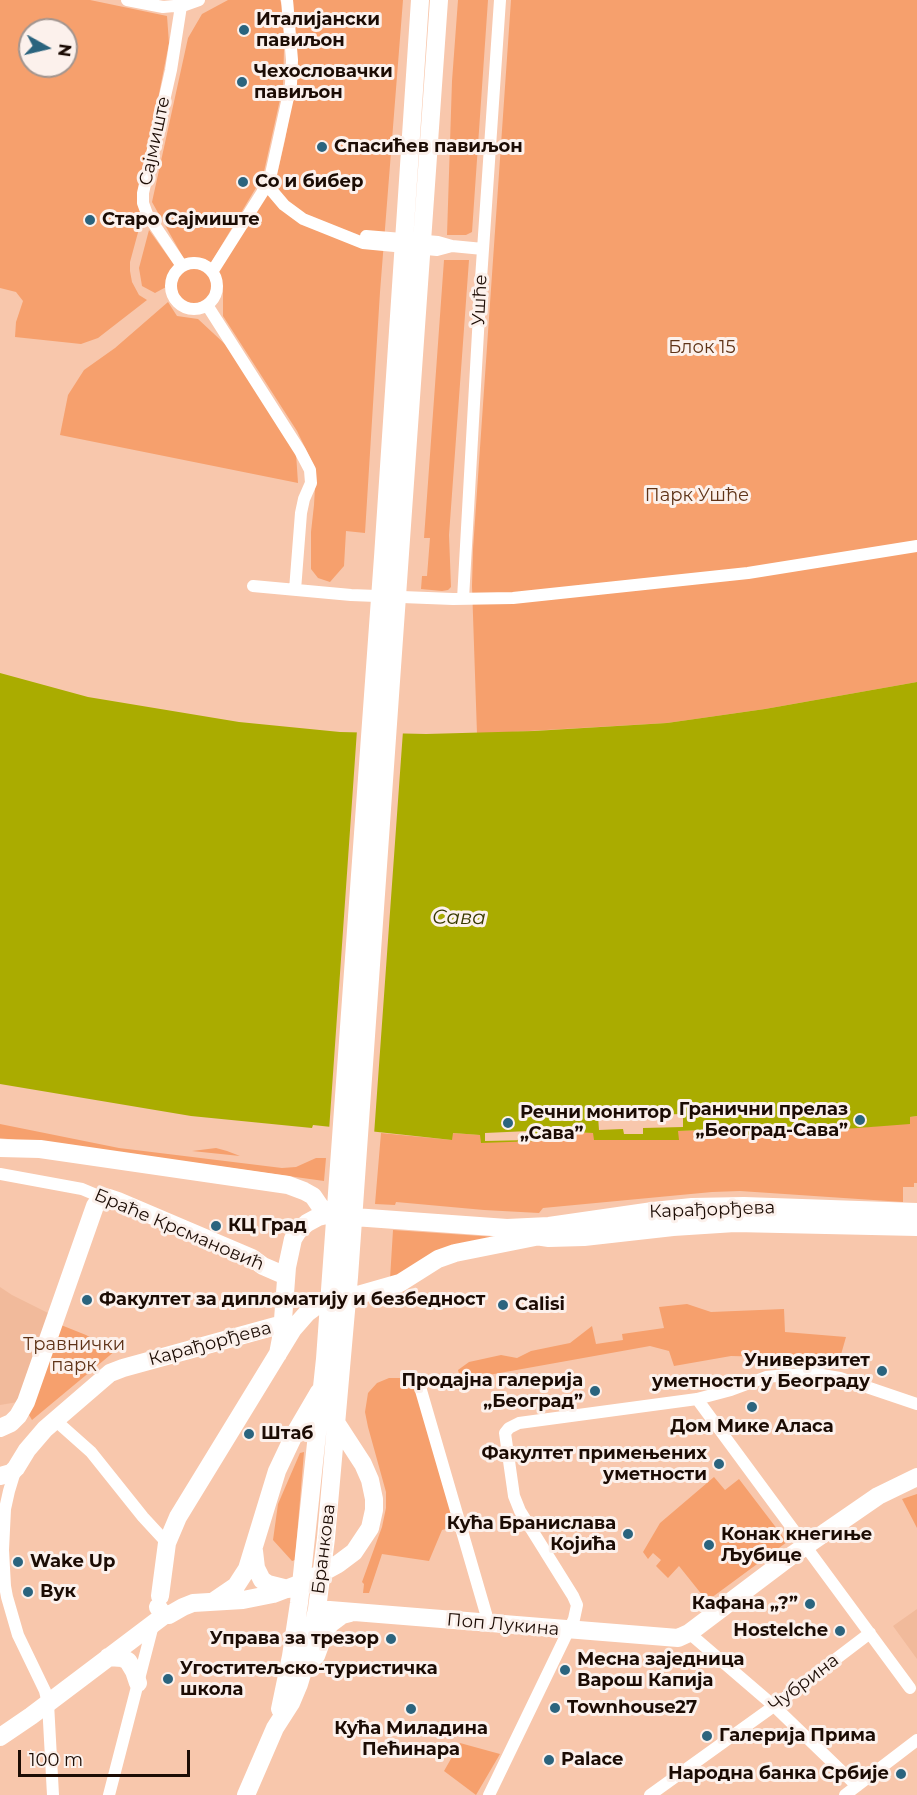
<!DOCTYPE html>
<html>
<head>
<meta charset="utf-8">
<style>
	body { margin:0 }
	#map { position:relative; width:917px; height:1795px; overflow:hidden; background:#f8c7ac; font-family:Montserrat,sans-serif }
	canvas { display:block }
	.north { position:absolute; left:18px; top:18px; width:60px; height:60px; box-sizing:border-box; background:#fcf1ec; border:2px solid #a2958f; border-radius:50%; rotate:98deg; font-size:16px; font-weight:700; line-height:24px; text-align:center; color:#1c0c04 }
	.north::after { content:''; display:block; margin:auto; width:21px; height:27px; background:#2b647e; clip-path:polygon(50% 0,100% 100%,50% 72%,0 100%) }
	.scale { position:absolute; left:18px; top:1750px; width:172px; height:27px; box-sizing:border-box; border:3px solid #1c0c04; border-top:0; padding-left:8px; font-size:18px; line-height:21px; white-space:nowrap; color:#1c0c04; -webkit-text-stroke:4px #fcf1ec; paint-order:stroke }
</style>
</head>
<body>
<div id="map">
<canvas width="917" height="1795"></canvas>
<div class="north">N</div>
<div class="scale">100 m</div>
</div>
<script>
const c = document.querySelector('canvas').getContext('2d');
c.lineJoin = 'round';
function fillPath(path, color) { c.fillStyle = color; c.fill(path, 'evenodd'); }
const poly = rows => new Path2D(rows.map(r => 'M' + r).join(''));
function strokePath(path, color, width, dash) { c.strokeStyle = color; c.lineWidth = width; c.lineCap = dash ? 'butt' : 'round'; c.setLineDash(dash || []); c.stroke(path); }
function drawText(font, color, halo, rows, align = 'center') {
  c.font = font + ' Montserrat,sans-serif'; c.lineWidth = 6; c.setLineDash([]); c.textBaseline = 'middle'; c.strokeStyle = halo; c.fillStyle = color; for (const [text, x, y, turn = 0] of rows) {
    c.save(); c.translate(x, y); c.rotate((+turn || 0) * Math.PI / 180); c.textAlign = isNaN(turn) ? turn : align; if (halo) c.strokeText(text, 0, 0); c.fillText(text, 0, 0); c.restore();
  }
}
const built = poly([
	[0,1287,12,1295,50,1314,18,1402,0,1405],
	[917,1609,917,1659,893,1626]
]);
const green = poly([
	[0,0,90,0,167,16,169,43,142,180,143,214,130,262,130,271,132,282,139,295,147,300,98,338,81,344,15,337,16,322,23,301,16,292,0,288],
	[30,30,66,30,66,66,30,66],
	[228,0,280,0,285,14,283,86,263,176,211,263,205,259,194,257,184,259,152,202,188,38,202,14],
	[293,0,403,0,380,292,365,533,346,531,344,566,330,582,318,578,311,569,311,532,314,505,316,470,297,431,223,316,223,288,218,270,277,175,285,140,297,73],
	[458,0,488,0,472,232,466,235,447,235,452,81],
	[511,0,917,0,917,682,765,709,667,723,477,734,472,586,473,549],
	[149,230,175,266,167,278,166,287,155,293,142,286,139,268],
	[444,260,469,260,449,535,451,587,448,590,442,591,421,589,422,576,427,576,430,538,424,538],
	'174 287a19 19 0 1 1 38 0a19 19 0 1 1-38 0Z',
	[168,302,177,316,198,319,227,346,296,453,298,483,60,435,68,395,84,370,115,348],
	[917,1116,917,1183,914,1183,914,1187,903,1187,903,1202,740,1191,712,1192,543,1208,539,1213,484,1210,396,1202,395,1205,375,1204,381,1133,452,1140,452,1133,481,1135,481,1142,565,1140,565,1132,594,1133,594,1140,678,1140,678,1131,707,1130,708,1137,792,1134,792,1126,820,1124,820,1131,910,1123,910,1117],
	[0,1124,119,1148,282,1168,296,1167,316,1158,326,1158,324,1181,167,1159,0,1138],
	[216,1148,227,1151,240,1156,192,1151],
	[393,1230,496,1237,390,1279],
	[687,1304,711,1312,784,1309,785,1332,846,1337,838,1365,776,1365,774,1362,770,1362,769,1357,731,1356,674,1366,669,1351,650,1346,483,1376,463,1389,458,1370,469,1362,501,1355,517,1358,531,1351,570,1343,592,1326,596,1344,623,1340,622,1334,664,1328,659,1307],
	[61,1325,86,1335,115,1351,32,1420,29,1415,30,1408],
	[389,1378,402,1378,414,1383,456,1523,453,1527,442,1530,429,1561,382,1554,369,1593,363,1593,364,1584,362,1582,382,1527,386,1508,386,1492,368,1427,365,1412,368,1393,377,1383],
	[304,1452,295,1560,292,1561,273,1540,278,1504,300,1453],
	[714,1477,725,1490,739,1479,787,1542,707,1601,679,1566,668,1578,656,1566,661,1560,653,1553,648,1559,643,1552,660,1523],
	[917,1494,917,1528,902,1499],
	[460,1743,500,1754,476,1795,444,1771]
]);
const water = poly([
	[0,673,88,697,239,722,340,732,426,734,534,731,667,723,765,709,917,682,917,1116,910,1117,910,1124,819,1131,819,1124,793,1126,792,1133,707,1137,706,1130,678,1131,679,1140,594,1140,593,1133,566,1132,565,1140,481,1143,480,1135,453,1133,452,1140,313,1125,312,1128,191,1116,0,1084]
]);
const pier = poly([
	[357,730,403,731,374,1135,329,1131],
	[683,1114,683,1127,643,1128,643,1134,624,1134,623,1129,599,1130,598,1116],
	[529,1131,529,1140,485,1141,485,1133]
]);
const street = poly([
	[127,0,163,7,185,5,199,0],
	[181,6,171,70,143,193,143,203,147,214,182,266],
	[267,185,284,205,303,219,363,243,437,250,452,246],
	[366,236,438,242,452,246,483,249],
	'171 286a23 23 0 1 1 46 0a23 23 0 1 1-46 0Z',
	[212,272,267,185,271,174,291,84,292,60,287,0],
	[207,305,300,451,310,470,311,483,304,499,301,513,295,590],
	[253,586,351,595,453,599,513,598,748,573,917,546],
	[463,599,481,279,500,0],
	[0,1174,82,1189,101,1197],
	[418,1380,489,1624],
	[697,1399,910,1688],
	[55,1420,91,1452,143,1517,167,1543],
	[16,1468,9,1491,5,1509,3,1550,5,1586,7,1597,18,1635,45,1691,48,1703,53,1795],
	[689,1633,774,1706,857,1786],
	[109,1795,153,1625],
	[489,1795,574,1619,577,1605,573,1596,520,1511,514,1496,505,1433,509,1428,519,1423,697,1399,731,1390,766,1377,786,1375,816,1374,840,1378,917,1404],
	[650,1795,774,1706,870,1633],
	[845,1795,917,1740]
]);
const secondary = poly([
	[0,1148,40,1149,288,1185,304,1191,313,1196,326,1215],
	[529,1235,549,1238,584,1237,673,1227,735,1223,917,1227],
	[337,1301,400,1283,438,1259,455,1253,535,1237],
	[278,1354,282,1333,287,1267,293,1239,298,1231,307,1223,318,1217,326,1215,507,1228,549,1226,653,1211,692,1207,744,1206,917,1212],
	[0,1428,11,1423,18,1416,26,1402,95,1206,101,1197,109,1198,118,1201,252,1258,263,1266,286,1276],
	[0,1476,11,1473,16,1468,27,1450,45,1429,110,1373,123,1368,283,1324],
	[254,1551,256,1568,262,1580,268,1584,288,1589],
	[160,1596,167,1543,178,1517,293,1329,307,1313,315,1307],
	[214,1601,236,1586,247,1569,277,1471,295,1433,319,1392],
	[158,1607,162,1613,169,1615,183,1607,193,1603,243,1600,273,1594,307,1581,338,1564,354,1552,370,1528,374,1510,374,1499,370,1480,363,1464,337,1424],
	[317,1609,678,1638,689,1633,791,1556,878,1496,917,1477],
	[316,1656,323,1637,330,1624,342,1615,350,1613],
	[108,1657,122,1658,128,1661,134,1671,138,1683],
	[280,1709,291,1656,299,1603,325,1359,383,557,420,0],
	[0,1737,31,1716,166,1614],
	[246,1795,275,1728,291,1703,299,1684,305,1664,317,1609,326,1538,349,1277,439,0]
]);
const markers = [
	[244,30,6,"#2b647e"],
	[242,82,6,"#2b647e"],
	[322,147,6,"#2b647e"],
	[243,182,6,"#2b647e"],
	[90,220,6,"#2b647e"],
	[860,1120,6,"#2b647e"],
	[508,1123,6,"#2b647e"],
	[216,1226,6,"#2b647e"],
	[87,1300,6,"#2b647e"],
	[503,1305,6,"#2b647e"],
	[882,1371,6,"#2b647e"],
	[595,1391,6,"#2b647e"],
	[752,1407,6,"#2b647e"],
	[249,1434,6,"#2b647e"],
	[719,1464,6,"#2b647e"],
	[628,1534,6,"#2b647e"],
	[709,1545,6,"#2b647e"],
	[18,1562,6,"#2b647e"],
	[28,1592,6,"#2b647e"],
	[810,1604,6,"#2b647e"],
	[840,1631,6,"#2b647e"],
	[391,1639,6,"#2b647e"],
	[565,1670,6,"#2b647e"],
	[168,1679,6,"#2b647e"],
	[555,1708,6,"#2b647e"],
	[411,1709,6,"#2b647e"],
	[707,1736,6,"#2b647e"],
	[549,1760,6,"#2b647e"],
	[901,1774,6,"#2b647e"]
];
const poiNames = [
	["Италијански",256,20],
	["павиљон",256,41],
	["Чехословачки",254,72],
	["павиљон",254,93],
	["Спасићев павиљон",334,147],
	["Со и бибер",255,182],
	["Старо Сајмиште",102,220],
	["Гранични прелаз",848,1110,"right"],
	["„Београд-Сава”",848,1131,"right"],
	["Речни монитор",520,1113],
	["„Сава”",520,1134],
	["КЦ Град",228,1226],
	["Факултет за дипломатију и безбедност",99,1300],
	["Calisi",515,1305],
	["Универзитет",870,1361,"right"],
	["уметности у Београду",870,1382,"right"],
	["Продајна галерија",583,1381,"right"],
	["„Београд”",583,1402,"right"],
	["Дом Мике Аласа",752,1427,"center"],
	["Штаб",261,1434],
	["Факултет примењених",707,1454,"right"],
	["уметности",707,1475,"right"],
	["Кућа Бранислава",616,1524,"right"],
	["Којића",616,1545,"right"],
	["Конак кнегиње",721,1535],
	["Љубице",721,1556],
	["Wake Up",30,1562],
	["Вук",40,1592],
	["Кафана „?”",798,1604,"right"],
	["Hostelche",828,1631,"right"],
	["Управа за трезор",379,1639,"right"],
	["Месна заједница",577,1660],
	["Варош Капија",577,1681],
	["Угоститељско-туристичка",180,1669],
	["школа",180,1690],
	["Townhouse27",567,1708],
	["Кућа Миладина",411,1729,"center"],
	["Пећинара",411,1750,"center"],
	["Галерија Прима",719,1736],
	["Palace",561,1760],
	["Народна банка Србије",889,1774,"right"]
];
const streetNames = [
	["Сајмиште",155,141,-78],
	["Ушће",480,300,-87],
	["Карађорђева",712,1210,-2],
	["Браће Крсмановић",179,1230,23],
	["Карађорђева",210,1344,-15],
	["Бранкова",324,1549,-83],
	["Поп Лукина",503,1625,5],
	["Чубрина",804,1683,-37]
];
const parkNames = [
	["Блок 15",702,348],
	["Парк Ушће",697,496],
	["Травнички",74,1345],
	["парк",74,1366]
];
const waterNames = [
	["Сава",459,918,1]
];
fillPath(built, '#f1ba9b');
fillPath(green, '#f6a06d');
fillPath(water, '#aaac00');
fillPath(pier, '#f8c7ac');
strokePath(street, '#fff', 12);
strokePath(secondary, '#fff', 18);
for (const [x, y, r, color] of markers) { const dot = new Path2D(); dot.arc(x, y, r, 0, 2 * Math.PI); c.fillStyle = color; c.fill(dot); strokePath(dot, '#fcf1ec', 2); }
drawText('bold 18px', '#1c0c04', '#fcf1ec', poiNames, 'left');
drawText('18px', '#1c0c04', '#fcf1ec', streetNames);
drawText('18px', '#5f3317', '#fcf1ec', parkNames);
drawText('italic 20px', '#383900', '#fcf1ec', waterNames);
</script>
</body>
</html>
